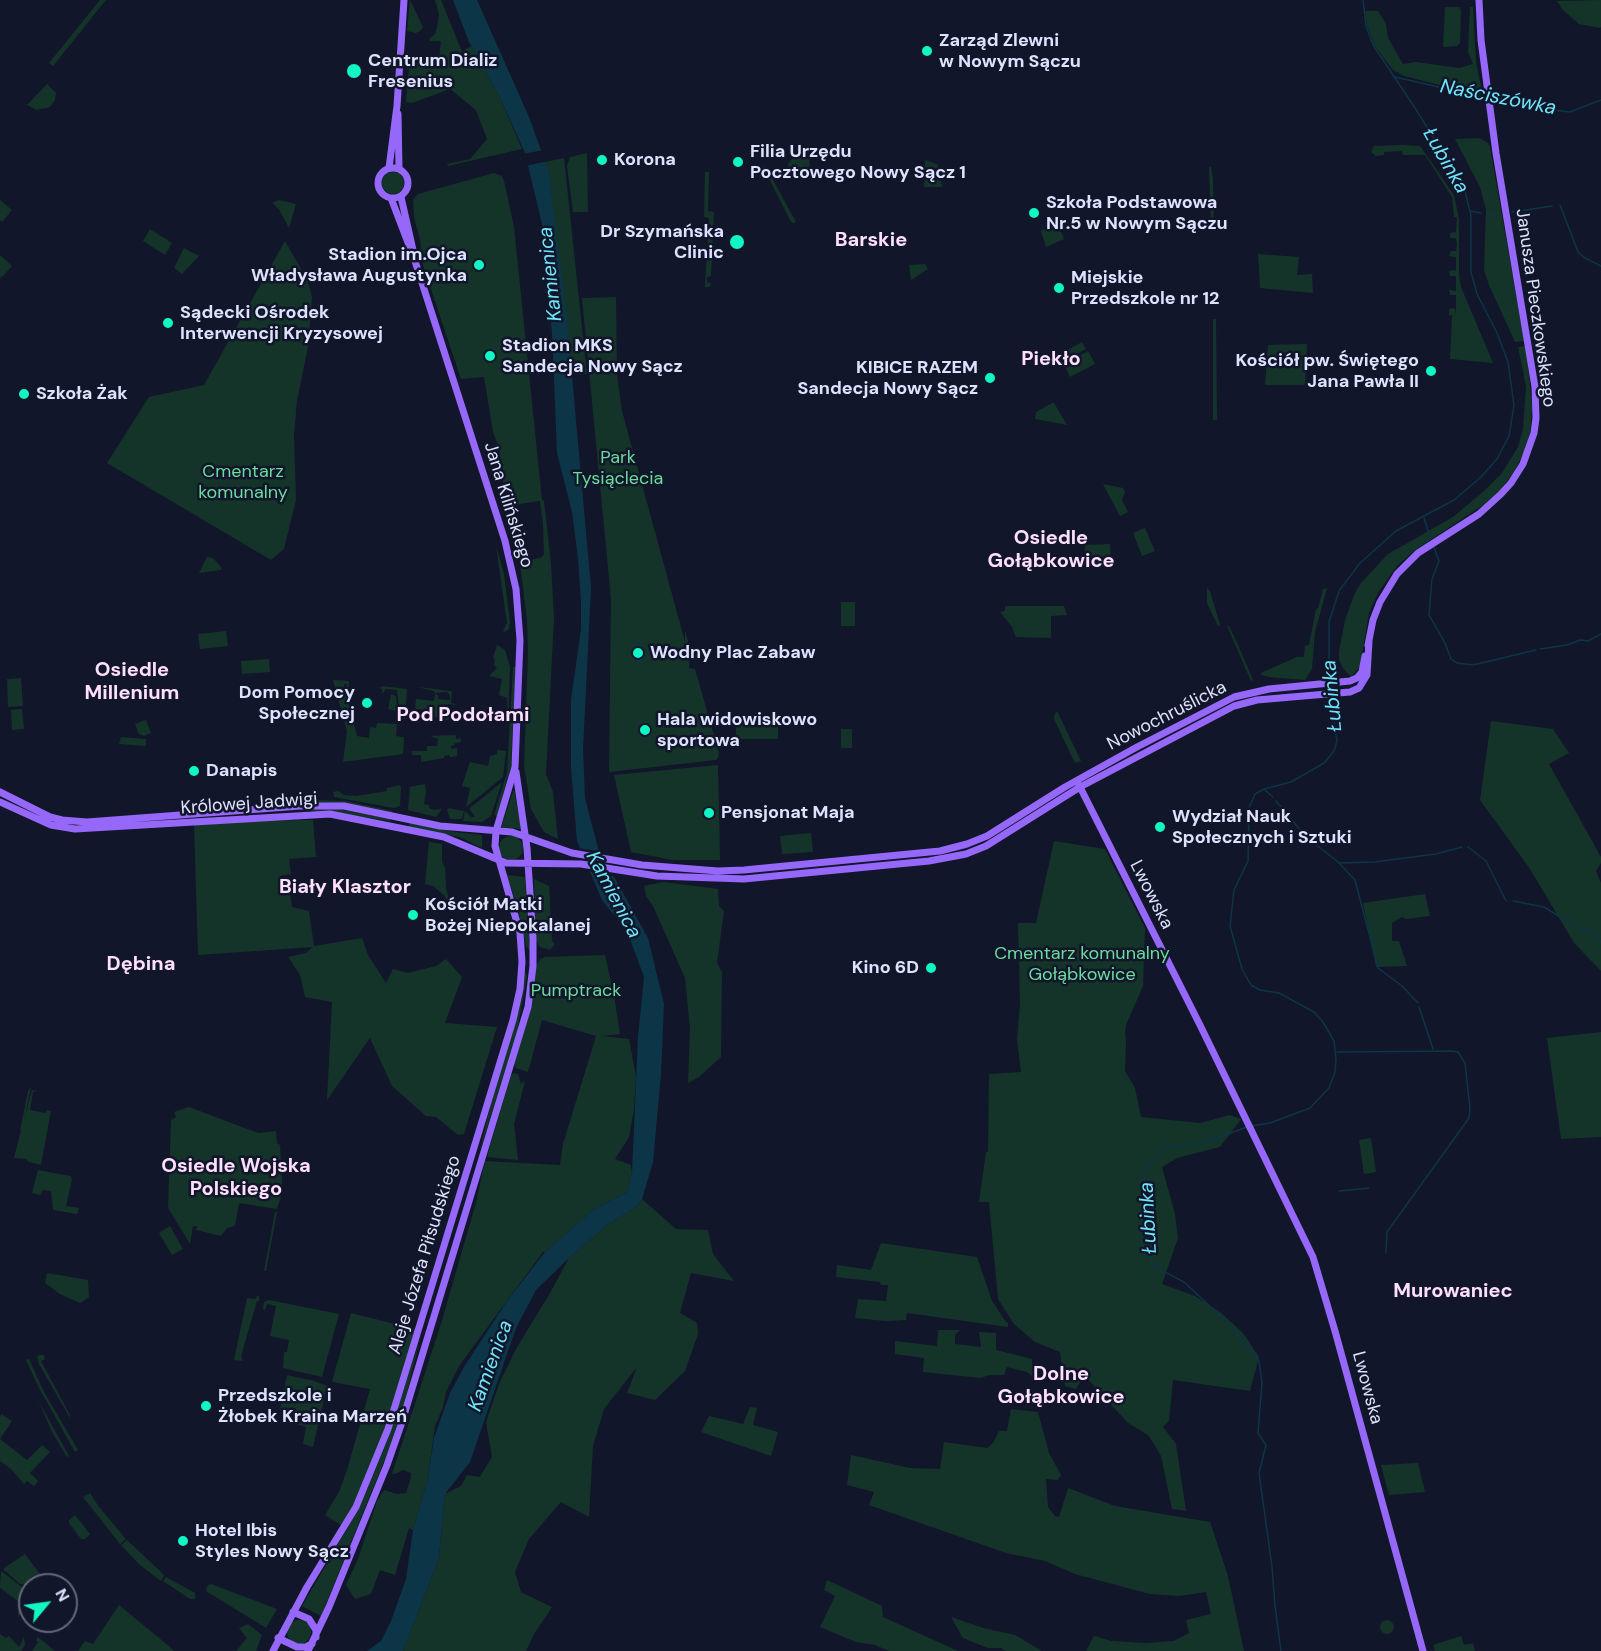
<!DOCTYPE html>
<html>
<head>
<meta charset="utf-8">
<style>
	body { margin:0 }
	#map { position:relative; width:1601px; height:1651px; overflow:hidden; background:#12162a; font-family:"DM Sans",sans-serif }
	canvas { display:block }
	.north { position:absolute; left:18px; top:1573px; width:60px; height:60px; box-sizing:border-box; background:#12162a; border:2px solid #63687f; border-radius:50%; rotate:61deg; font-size:16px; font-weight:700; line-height:24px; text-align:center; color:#dde3fe }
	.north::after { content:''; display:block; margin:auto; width:21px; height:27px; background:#10f6c4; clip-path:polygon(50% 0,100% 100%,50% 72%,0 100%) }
</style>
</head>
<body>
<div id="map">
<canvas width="1601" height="1651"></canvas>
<div class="north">N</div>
</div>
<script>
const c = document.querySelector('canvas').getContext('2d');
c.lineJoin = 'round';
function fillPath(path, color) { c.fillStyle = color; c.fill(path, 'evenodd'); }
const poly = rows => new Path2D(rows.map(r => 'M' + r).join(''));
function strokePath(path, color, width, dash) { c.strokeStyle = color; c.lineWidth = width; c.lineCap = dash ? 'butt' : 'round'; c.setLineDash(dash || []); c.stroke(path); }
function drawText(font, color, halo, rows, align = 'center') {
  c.font = font + ' "DM Sans",sans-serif'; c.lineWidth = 5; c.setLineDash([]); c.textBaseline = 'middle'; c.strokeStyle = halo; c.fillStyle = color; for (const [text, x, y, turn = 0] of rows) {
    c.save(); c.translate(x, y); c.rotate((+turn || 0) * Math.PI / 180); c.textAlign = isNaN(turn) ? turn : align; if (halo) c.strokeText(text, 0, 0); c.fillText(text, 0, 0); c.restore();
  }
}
const green = poly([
	[100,0,106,0,53,66,49,63],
	[410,0,423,27,420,31,416,33,407,31],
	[435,0,441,0,462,52,471,46,499,95,522,149,448,166,447,164,470,159,487,139,476,110,450,89,412,103,406,102,410,58,427,62,439,59,441,41,430,41,429,39,435,34,437,28,439,14],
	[1601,0,1601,27,1599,28,1579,24,1563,10,1557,1],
	[1445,7,1459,7,1461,10,1460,43,1457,46,1443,47],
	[1470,7,1473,7,1476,62,1483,96,1404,76,1393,70,1374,45,1367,25,1365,11,1378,11,1386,24,1388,38,1403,64,1416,62,1459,68,1473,64,1468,52],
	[47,84,56,93,55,100,50,107,37,110,27,105],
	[1480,138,1488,143,1490,147,1524,341,1515,342,1489,285,1484,270,1486,210,1480,187,1455,139],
	[1402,145,1420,146,1454,195,1459,219,1459,275,1461,287,1493,363,1450,359,1452,316,1455,316,1449,315,1449,309,1455,308,1456,316,1456,295,1450,295,1449,290,1456,291,1456,276,1450,276,1449,271,1456,270,1456,257,1449,256,1451,251,1456,251,1457,245,1456,238,1450,238,1450,233,1456,232,1457,217,1454,217,1452,197,1425,155,1403,155,1402,151,1384,152,1384,155,1376,156,1371,152,1374,146],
	[587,153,588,212,573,212,567,166,570,157],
	[564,158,587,374,572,375,549,172,545,162],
	[793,158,809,158,810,170,790,181,788,164],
	[925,160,937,164,941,175,925,175],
	[762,164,767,169,796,222,793,223,790,220],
	[1209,167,1211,167,1213,180,1214,229,1211,229],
	'382 183a11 11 0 1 1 22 0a11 11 0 1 1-22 0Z',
	[705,172,709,172,708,211,714,212,711,276,707,277,707,282,711,283,710,287,705,287,709,218,704,217],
	[494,173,502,176,504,181,514,227,542,500,544,501,551,564,554,618,546,774,553,792,558,839,544,832,531,809,524,766,528,654,527,620,520,563,542,557,544,554,543,524,540,501,506,506,499,448,493,432,484,377,461,379,423,265,420,240,414,217,413,200,418,194],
	[925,177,940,177,942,187,924,187],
	[0,200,12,210,2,222,0,220],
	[279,200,296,204,289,228,279,209,272,203],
	[1057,222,1064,239,1046,247,1041,231],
	[150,229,172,243,165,255,143,241],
	[285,241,307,279,312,297,308,347,297,401,294,435,296,500,284,549,271,560,107,463,149,397,204,385],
	[184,248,199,256,182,274,174,268],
	[1258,254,1299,257,1297,275,1312,274,1313,293,1260,288],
	[0,255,12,266,1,278,0,276],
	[925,264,928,269,911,280,909,265],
	[616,297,617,375,622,411,685,642,685,631,690,648,689,668,695,669,719,753,718,758,716,760,609,772,611,599,582,298],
	[1213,319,1216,319,1217,420,1213,420],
	[1082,342,1086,349,1068,359,1064,352],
	[1307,344,1305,385,1265,385,1268,345],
	[1526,346,1532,407,1530,432,1524,452,1514,472,1500,490,1483,505,1415,550,1398,565,1379,591,1369,613,1360,667,1351,677,1342,667,1339,659,1339,651,1345,620,1354,595,1361,583,1388,554,1453,517,1484,491,1502,473,1518,447,1523,429,1526,386,1518,347],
	[1088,351,1095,364,1070,377,1064,364],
	[1052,403,1054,403,1067,425,1035,419,1036,412],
	[1103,484,1123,488,1125,492,1122,500,1128,512,1120,516],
	[1145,528,1155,551,1142,556,1133,533],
	[1110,544,1111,559,1085,559,1085,545],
	[496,546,504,574,510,622,509,629,505,632,503,631,507,623],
	[207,557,213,558,221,567,221,570,199,573],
	[1207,588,1210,591,1220,625,1218,626,1207,603],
	[1327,588,1315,632,1312,669,1305,680,1269,677,1261,675,1261,673,1297,657,1304,657,1305,646,1309,645,1316,609,1318,608,1323,589],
	[841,602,855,602,855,626,841,626],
	[1005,606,1064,606,1067,615,1051,616,1051,638,1016,637,1012,627,1000,612,1005,611],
	[1227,626,1229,626,1238,645,1253,680,1251,681],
	[226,631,228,646,200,649,198,634],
	[497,645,505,650,510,667,508,721,507,698,499,695,502,679,489,676,497,668,494,665,495,659,493,658],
	[269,659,270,672,242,674,241,661],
	[513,667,516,667,511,766,497,816,494,815,507,772],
	[21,678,23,706,8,707,7,679],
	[333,680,349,681,349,694,348,694,346,686,348,684,344,684,357,736,369,738,370,727,376,728,377,723,397,724,396,736,404,737,403,754,343,762,347,731],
	[383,686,407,689,405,719,400,718,397,690,386,689,382,694,382,689,379,688],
	[417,687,452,691,451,703,458,705,448,704,447,713,460,715,461,712,472,713,471,719,439,720,439,717,432,717,431,710,415,709,416,699,434,701,435,694,438,695,438,699,448,700,450,700,450,696,447,692,435,693,434,691],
	[391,694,396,696,397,711,388,709],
	[22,709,24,729,12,730,11,710],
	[1058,712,1059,715,1081,761,1076,763,1073,759,1054,719,1055,713],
	[736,718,778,718,778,739,736,739],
	[146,720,151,733,144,736,139,734,135,724],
	[1491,721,1553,729,1569,753,1549,764,1601,857,1601,863,1596,871,1601,883,1601,971,1574,943,1530,869,1480,800],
	[841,729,852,729,852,748,841,748],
	[456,735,456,739,461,738,461,742,455,743,454,745,451,746,451,749,457,748,457,756,450,757,449,755,444,756,444,758,421,762,421,755,412,755,412,751,427,751,427,746,437,746,438,739,430,736],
	[121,737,146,739,146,746,119,744],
	[497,750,506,751,503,777,466,807,470,788,462,786,470,762,488,766,490,756,497,754],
	[718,765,720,860,672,860,631,852,614,775],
	[502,782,491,816,482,822,463,821,465,811,471,817,475,817,470,810,470,808],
	[425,784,426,791,424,804,429,805,429,808,433,810,442,809,436,817,408,810,410,787],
	[399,785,401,787,400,806,394,808,334,797,333,792,338,791,344,795,356,796,387,791,387,788],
	[514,789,521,829,501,827],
	[304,797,312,800,346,801,392,811,392,813,346,804,310,802],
	[449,808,464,811,462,819,450,819,447,810],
	[307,809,338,809,390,819,390,821,327,812,308,811],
	[313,820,316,857,289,859,291,874,279,876,283,894,290,894,292,907,309,911,314,946,362,938,368,955,386,983,393,969,408,973,436,966,446,959,462,977,445,1023,497,1027,464,1134,458,1135,436,1117,426,1116,392,1086,370,1038,327,1100,332,1002,305,997,300,975,288,957,306,953,313,947,198,955,194,825,246,821],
	[409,823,454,832,482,835,482,848,460,837,409,827],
	[811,833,813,852,782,854,780,836],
	'499 848a12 12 0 1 1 24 0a12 12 0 1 1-24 0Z',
	[1054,841,1105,849,1145,928,1143,986,1126,1025,1125,1032,1126,1041,1125,1071,1135,1088,1141,1117,1200,1123,1230,1115,1241,1119,1220,1147,1177,1158,1162,1167,1175,1214,1178,1238,1162,1284,1195,1296,1220,1312,1243,1333,1259,1357,1250,1391,1173,1380,1169,1421,1163,1427,1176,1444,1186,1511,1172,1509,1161,1456,1149,1436,1127,1422,1084,1375,1076,1389,1065,1386,1060,1352,1035,1342,1014,1324,998,1299,989,1202,979,1202,986,1152,988,1152,989,1074,1021,1072,1017,1040,1020,1004,1018,923,1036,923],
	[429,842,442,844,442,862,445,867,446,888,451,906,449,908,445,896,433,886,425,884],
	[507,875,525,877,530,951,526,946,518,909],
	[534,879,549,886,552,941,555,944,550,950,540,947,536,940],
	[663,882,718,889,719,906,724,911,717,963,722,972,721,1057,699,1077,688,1083,690,1029,685,978,653,906,646,896,644,886],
	[1425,894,1430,916,1406,919,1402,917,1392,923,1392,941,1399,941,1407,966,1376,967,1363,903],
	[605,955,614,995,620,1034,602,1036,629,1039,636,1077,634,1109,629,1137,615,1159,631,1165,632,1173,627,1192,593,1210,545,1252,543,1252,459,1366,446,1392,443,1407,435,1426,428,1478,413,1530,409,1528,395,1575,380,1570,371,1594,355,1599,346,1585,358,1559,377,1501,384,1490,397,1494,406,1493,410,1481,411,1473,403,1470,395,1474,392,1474,440,1327,476,1203,485,1161,560,1165,563,1144,596,1036,542,1020,528,1072,516,1068,514,1063,536,966,540,959,545,957],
	[524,969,527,976,517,1032,479,1153],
	[1601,1032,1601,1137,1561,1139,1547,1038],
	[514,1073,518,1074,521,1084,525,1081,514,1124,518,1160,487,1157,511,1075],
	[31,1087,24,1121,32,1090,37,1091,33,1092,30,1110,46,1113,47,1110,51,1111,41,1165,29,1162,26,1159,14,1158,21,1130,20,1131,28,1091],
	[189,1107,258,1133,276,1131,277,1143,280,1145,282,1179,281,1196,277,1209,239,1203,235,1226,227,1228,221,1236,196,1230,197,1226,193,1226,190,1244,168,1208,171,1120,176,1117,174,1112],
	[1371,1138,1376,1172,1364,1174,1359,1140],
	[38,1170,70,1176,72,1179,66,1206,79,1208,77,1214,53,1210,51,1191,43,1190,40,1195,32,1193],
	[642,1199,676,1229,708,1230,713,1254,734,1281,691,1273,680,1313,697,1323,698,1334,685,1371,655,1400,627,1393,637,1367,604,1409,593,1446,589,1517,561,1502,529,1539,515,1572,521,1592,552,1607,534,1634,526,1651,403,1651,439,1558,445,1494,461,1486,467,1475,480,1477,492,1457,486,1422,499,1384,516,1349,550,1293,569,1258,606,1226,636,1207],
	[275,1212,277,1212,266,1271,264,1271],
	[170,1226,183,1249,172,1255,159,1233],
	[881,1243,977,1257,992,1301,1006,1322,1008,1323,1008,1327,907,1313,906,1320,885,1321,855,1318,858,1299,886,1301,888,1285,881,1285,880,1282,836,1277,837,1265,871,1270],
	[47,1273,88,1280,89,1297,80,1303,60,1294,45,1283],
	[257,1296,259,1296,259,1301,257,1301,241,1356,243,1361,234,1360,247,1298,255,1299],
	[269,1300,339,1314,322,1377,283,1368,284,1352,287,1352,289,1340,270,1336,276,1306,267,1304,265,1310,263,1309,264,1302],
	[351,1313,419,1330,379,1453,344,1527,325,1515,339,1492,347,1470,370,1389,332,1382],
	[938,1330,960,1330,955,1335,955,1344,981,1347,979,1332,996,1333,996,1350,1032,1359,1033,1377,1027,1372,1007,1367,1004,1375,990,1375,980,1378,923,1372,924,1358,895,1354,895,1341,937,1346],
	[421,1336,405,1400,389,1449,321,1616,302,1606,360,1507,386,1444],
	[41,1355,44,1355,45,1359,41,1361,70,1415,70,1418,39,1364,37,1356],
	[29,1359,44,1392,78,1450,75,1452,39,1388,26,1360],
	[287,1375,314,1381,327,1386,313,1447,303,1444,306,1427,293,1423,292,1415,280,1411],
	[38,1400,69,1456,67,1457,52,1432],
	[750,1407,757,1408,753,1425,778,1432,771,1456,701,1432,709,1416,743,1424],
	[1011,1409,1038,1412,1049,1453,1061,1475,1058,1480,1046,1479,1048,1507,1055,1516,1059,1517,1068,1488,1115,1506,1210,1522,1228,1576,1244,1651,1086,1651,1094,1636,1111,1641,1146,1643,1174,1641,1189,1633,1186,1620,1211,1614,1206,1592,1179,1596,1150,1594,1075,1574,1045,1561,1006,1553,869,1505,874,1492,847,1485,851,1455,910,1468,940,1469,944,1442,987,1448,993,1443,999,1431,1007,1431],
	[1,1414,12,1421,0,1439,27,1460,42,1445,50,1452,30,1473,38,1481,34,1486,27,1481,24,1484,11,1469,0,1461,0,1417],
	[1418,1463,1425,1492,1389,1495,1381,1465],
	[90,1493,99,1507,126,1539,120,1544,83,1497],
	[75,1515,90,1534,85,1539,81,1539,69,1523,69,1520],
	[127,1540,161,1572,164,1576,161,1581,140,1565,121,1545],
	[25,1554,46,1582,48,1585,20,1584,3,1569],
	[1,1571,23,1588,30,1597,30,1600,18,1617,18,1601,0,1588],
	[166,1577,195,1593,195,1599,190,1599,163,1581],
	[827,1580,882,1606,883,1617,958,1651,889,1651,875,1645,856,1642,820,1627,835,1596,824,1590],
	[211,1584,277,1609,266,1628,206,1591,207,1586],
	[119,1605,170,1647,174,1651,78,1651,85,1641,93,1644],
	[951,1617,983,1628,1015,1635,1042,1651,1005,1651,1001,1648,988,1648,963,1638],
	'287 1632a12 12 0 1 1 24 0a12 12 0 1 1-24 0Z',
	'1380 1627a7 7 0 1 1 14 0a7 7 0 1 1-14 0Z',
	[248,1624,262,1635,256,1651,236,1651,247,1638,239,1628],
	[0,1634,6,1638,9,1636,19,1647,24,1637,25,1645,21,1651,0,1651],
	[1461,1636,1464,1645,1473,1643,1475,1651,1435,1651,1433,1645],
	[38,1637,55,1651,32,1651,38,1642,36,1640]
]);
const water = poly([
	[453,0,477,0,529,117,549,172,567,320,591,588,583,749,585,798,598,848,648,938,664,1004,661,1074,653,1162,642,1199,636,1207,606,1226,569,1258,536,1290,516,1328,470,1462,445,1494,439,1558,403,1651,367,1651,381,1641,391,1621,406,1579,413,1530,428,1478,434,1438,450,1393,464,1367,507,1301,545,1252,593,1210,627,1192,632,1173,638,1037,644,977,627,931,602,900,577,841,571,768,571,700,581,629,581,602,578,558,572,512,557,453,552,333,542,224,525,153,499,95,469,42],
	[637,644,641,644,642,647,643,659,640,663,636,661,634,657,634,647]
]);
const pier = poly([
	[544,150,548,161,525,166,522,154],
	[577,848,604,852,618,877,587,871]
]);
const stream = poly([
	[1395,77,1487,98],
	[1492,99,1527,107,1570,112,1601,100],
	[1560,205,1578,252,1585,258,1601,266],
	[1470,211,1481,213],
	[1512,212,1552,206],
	[1487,214,1496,215],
	[1424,518,1430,537],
	[1434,547,1439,561,1432,579,1429,615,1445,643,1451,659,1457,663,1473,665,1536,650],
	[1540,649,1567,645,1580,640,1588,641,1601,634],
	[1329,681,1329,622,1339,591,1360,563,1396,531,1454,500,1481,477,1497,459,1509,436,1514,405,1508,362,1497,333,1477,294,1471,272,1471,216,1464,187,1415,108,1373,45,1366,26,1363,0],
	[1265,790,1273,797],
	[1276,801,1307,838,1337,861,1355,880,1378,968,1402,986,1418,1003],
	[1468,847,1486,861,1506,901],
	[1339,863,1374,862,1436,854,1462,847],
	[1513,901,1544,907,1573,925],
	[1579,928,1594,934,1601,942],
	[1419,1007,1433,1049],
	[1337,1052,1452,1051,1458,1052,1465,1063,1470,1109,1469,1118,1387,1232,1386,1253],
	[1251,1126,1270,1123,1310,1108,1329,1088,1335,1072,1336,1059,1334,1041,1323,1022,1314,1012,1279,993,1260,990,1251,985,1242,969,1230,926,1234,890,1248,861,1249,808,1255,794,1264,789,1291,782,1324,763,1334,751,1337,741,1330,695],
	[1247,1127,1208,1141,1182,1147,1164,1147,1151,1161,1144,1177,1149,1197,1153,1236,1151,1265,1184,1282,1231,1326,1259,1361,1262,1383,1258,1433,1266,1445,1259,1473,1272,1567,1275,1606,1281,1651],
	[1339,1191,1369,1188]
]);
const major = poly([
	[398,114,399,168],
	'378 183a15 15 0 1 1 30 0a15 15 0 1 1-30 0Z',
	[389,168,397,106,404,0],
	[401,197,413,250],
	[1368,645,1373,620,1380,602,1397,574,1418,553,1479,514,1501,494,1511,483,1523,464,1534,433,1536,418,1535,387,1496,153,1481,40,1479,0],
	[1357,678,1362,672,1365,656],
	[1079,785,1200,1025,1313,1257,1335,1331,1423,1651],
	[0,792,50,817,62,820,87,822,300,806,344,806,440,826,512,832,572,853,642,865,718,871,744,870,940,851,967,844,987,836,1065,787,1137,747,1234,697,1269,689,1350,681,1357,678],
	[0,802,51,825,75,829,330,814,444,837,506,863,581,864,657,876,744,879,929,861,966,854,986,846,1080,787,1234,706,1257,700,1350,692,1359,688,1367,675,1369,641],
	[293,1612,309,1619,316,1630,316,1637],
	[278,1638,297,1647,306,1647,312,1644],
	[273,1651,307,1587,356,1507,388,1429,513,1020,520,989,522,962,520,933,495,846,496,831,515,767,520,640,516,589,505,541,415,261,391,198],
	[308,1651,329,1607,387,1465,401,1425,528,1007,533,966,533,939,527,848,516,772]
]);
const markers = [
	[927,51,6,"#10f6c4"],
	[354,71,8,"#10f6c4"],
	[602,160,6,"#10f6c4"],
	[738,162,6,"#10f6c4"],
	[1034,213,6,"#10f6c4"],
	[737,242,8,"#10f6c4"],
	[479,265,6,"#10f6c4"],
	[1059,288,6,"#10f6c4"],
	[168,323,6,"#10f6c4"],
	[490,356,6,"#10f6c4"],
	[1431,371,6,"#10f6c4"],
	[990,378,6,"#10f6c4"],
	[24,394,6,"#10f6c4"],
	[638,653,6,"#10f6c4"],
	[367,703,6,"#10f6c4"],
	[645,730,6,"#10f6c4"],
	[194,771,6,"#10f6c4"],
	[709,813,6,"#10f6c4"],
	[1160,827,6,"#10f6c4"],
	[413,915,6,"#10f6c4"],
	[931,968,6,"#10f6c4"],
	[206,1406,6,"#10f6c4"],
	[183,1541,6,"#10f6c4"]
];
const poiNames = [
	["Zarząd Zlewni",939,41],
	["w Nowym Sączu",939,62],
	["Centrum Dializ",368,61],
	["Fresenius",368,82],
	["Filia Urzędu",750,152],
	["Pocztowego Nowy Sącz 1",750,173],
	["Korona",614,160],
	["Szkoła Podstawowa",1046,203],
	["Nr.5 w Nowym Sączu",1046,224],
	["Dr Szymańska",724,232,"right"],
	["Clinic",724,253,"right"],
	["Stadion im.Ojca",467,255,"right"],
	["Władysława Augustynka",467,276,"right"],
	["Miejskie",1071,278],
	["Przedszkole nr 12",1071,299],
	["Sądecki Ośrodek",180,313],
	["Interwencji Kryzysowej",180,334],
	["Stadion MKS",502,346],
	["Sandecja Nowy Sącz",502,367],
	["Kościół pw. Świętego",1419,361,"right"],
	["Jana Pawła II",1419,382,"right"],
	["KIBICE RAZEM",978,368,"right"],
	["Sandecja Nowy Sącz",978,389,"right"],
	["Szkoła Żak",36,394],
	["Wodny Plac Zabaw",650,653],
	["Dom Pomocy",355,693,"right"],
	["Społecznej",355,714,"right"],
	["Hala widowiskowo",657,720],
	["sportowa",657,741],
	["Danapis",206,771],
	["Pensjonat Maja",721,813],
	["Wydział Nauk",1172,817],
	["Społecznych i Sztuki",1172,838],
	["Kościół Matki",425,905],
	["Bożej Niepokalanej",425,926],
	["Kino 6D",919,968,"right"],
	["Przedszkole i",218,1396],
	["Żłobek Kraina Marzeń",218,1417],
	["Hotel Ibis",195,1531],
	["Styles Nowy Sącz",195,1552]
];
const streetNames = [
	["Janusza Pieczkowskiego",1535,308,82],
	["Jana Kilińskiego",508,505,73],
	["Nowochruślicka",1167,716,-27],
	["Królowej Jadwigi",249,804,-4],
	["Lwowska",1151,895,63],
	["Aleje Józefa Piłsudskiego",425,1255,-73],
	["Lwowska",1367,1388,75]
];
const parkNames = [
	["Park",618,458],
	["Tysiąclecia",618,479],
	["Cmentarz",243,472],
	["komunalny",243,493],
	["Cmentarz komunalny",1082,954],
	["Gołąbkowice",1082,975],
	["Pumptrack",576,991]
];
const waterNames = [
	["Naściszówka",1498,98,11],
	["Łubinka",1445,161,60],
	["Kamienica",551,274,-96],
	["Łubinka",1333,696,-95],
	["Kamienica",613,895,62],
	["Łubinka",1149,1218,-93],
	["Kamienica",491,1366,-70]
];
const neighbourhoodNames = [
	["Barskie",871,241],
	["Piekło",1051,360],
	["Osiedle",1051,539],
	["Gołąbkowice",1051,562],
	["Osiedle",132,671],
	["Millenium",132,694],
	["Pod Podołami",463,716],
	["Biały Klasztor",345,888],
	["Dębina",141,965],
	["Osiedle Wojska",236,1167],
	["Polskiego",236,1190],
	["Murowaniec",1453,1292],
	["Dolne",1061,1375],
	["Gołąbkowice",1061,1398]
];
fillPath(green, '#153429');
fillPath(water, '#0d3548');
fillPath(pier, '#12162a');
strokePath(stream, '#0d3548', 1.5);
strokePath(major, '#9568f9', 7);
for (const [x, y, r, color] of markers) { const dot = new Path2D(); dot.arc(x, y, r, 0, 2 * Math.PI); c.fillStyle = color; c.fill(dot); strokePath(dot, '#12162a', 2); }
drawText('bold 18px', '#dde3fe', '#12162a', poiNames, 'left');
drawText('18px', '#dde3fe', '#12162a', streetNames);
drawText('18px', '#6add9c', '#12162a', parkNames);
drawText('italic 20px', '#6fe5fa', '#12162a', waterNames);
drawText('bold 20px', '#fedffc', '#12162a', neighbourhoodNames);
</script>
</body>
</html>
